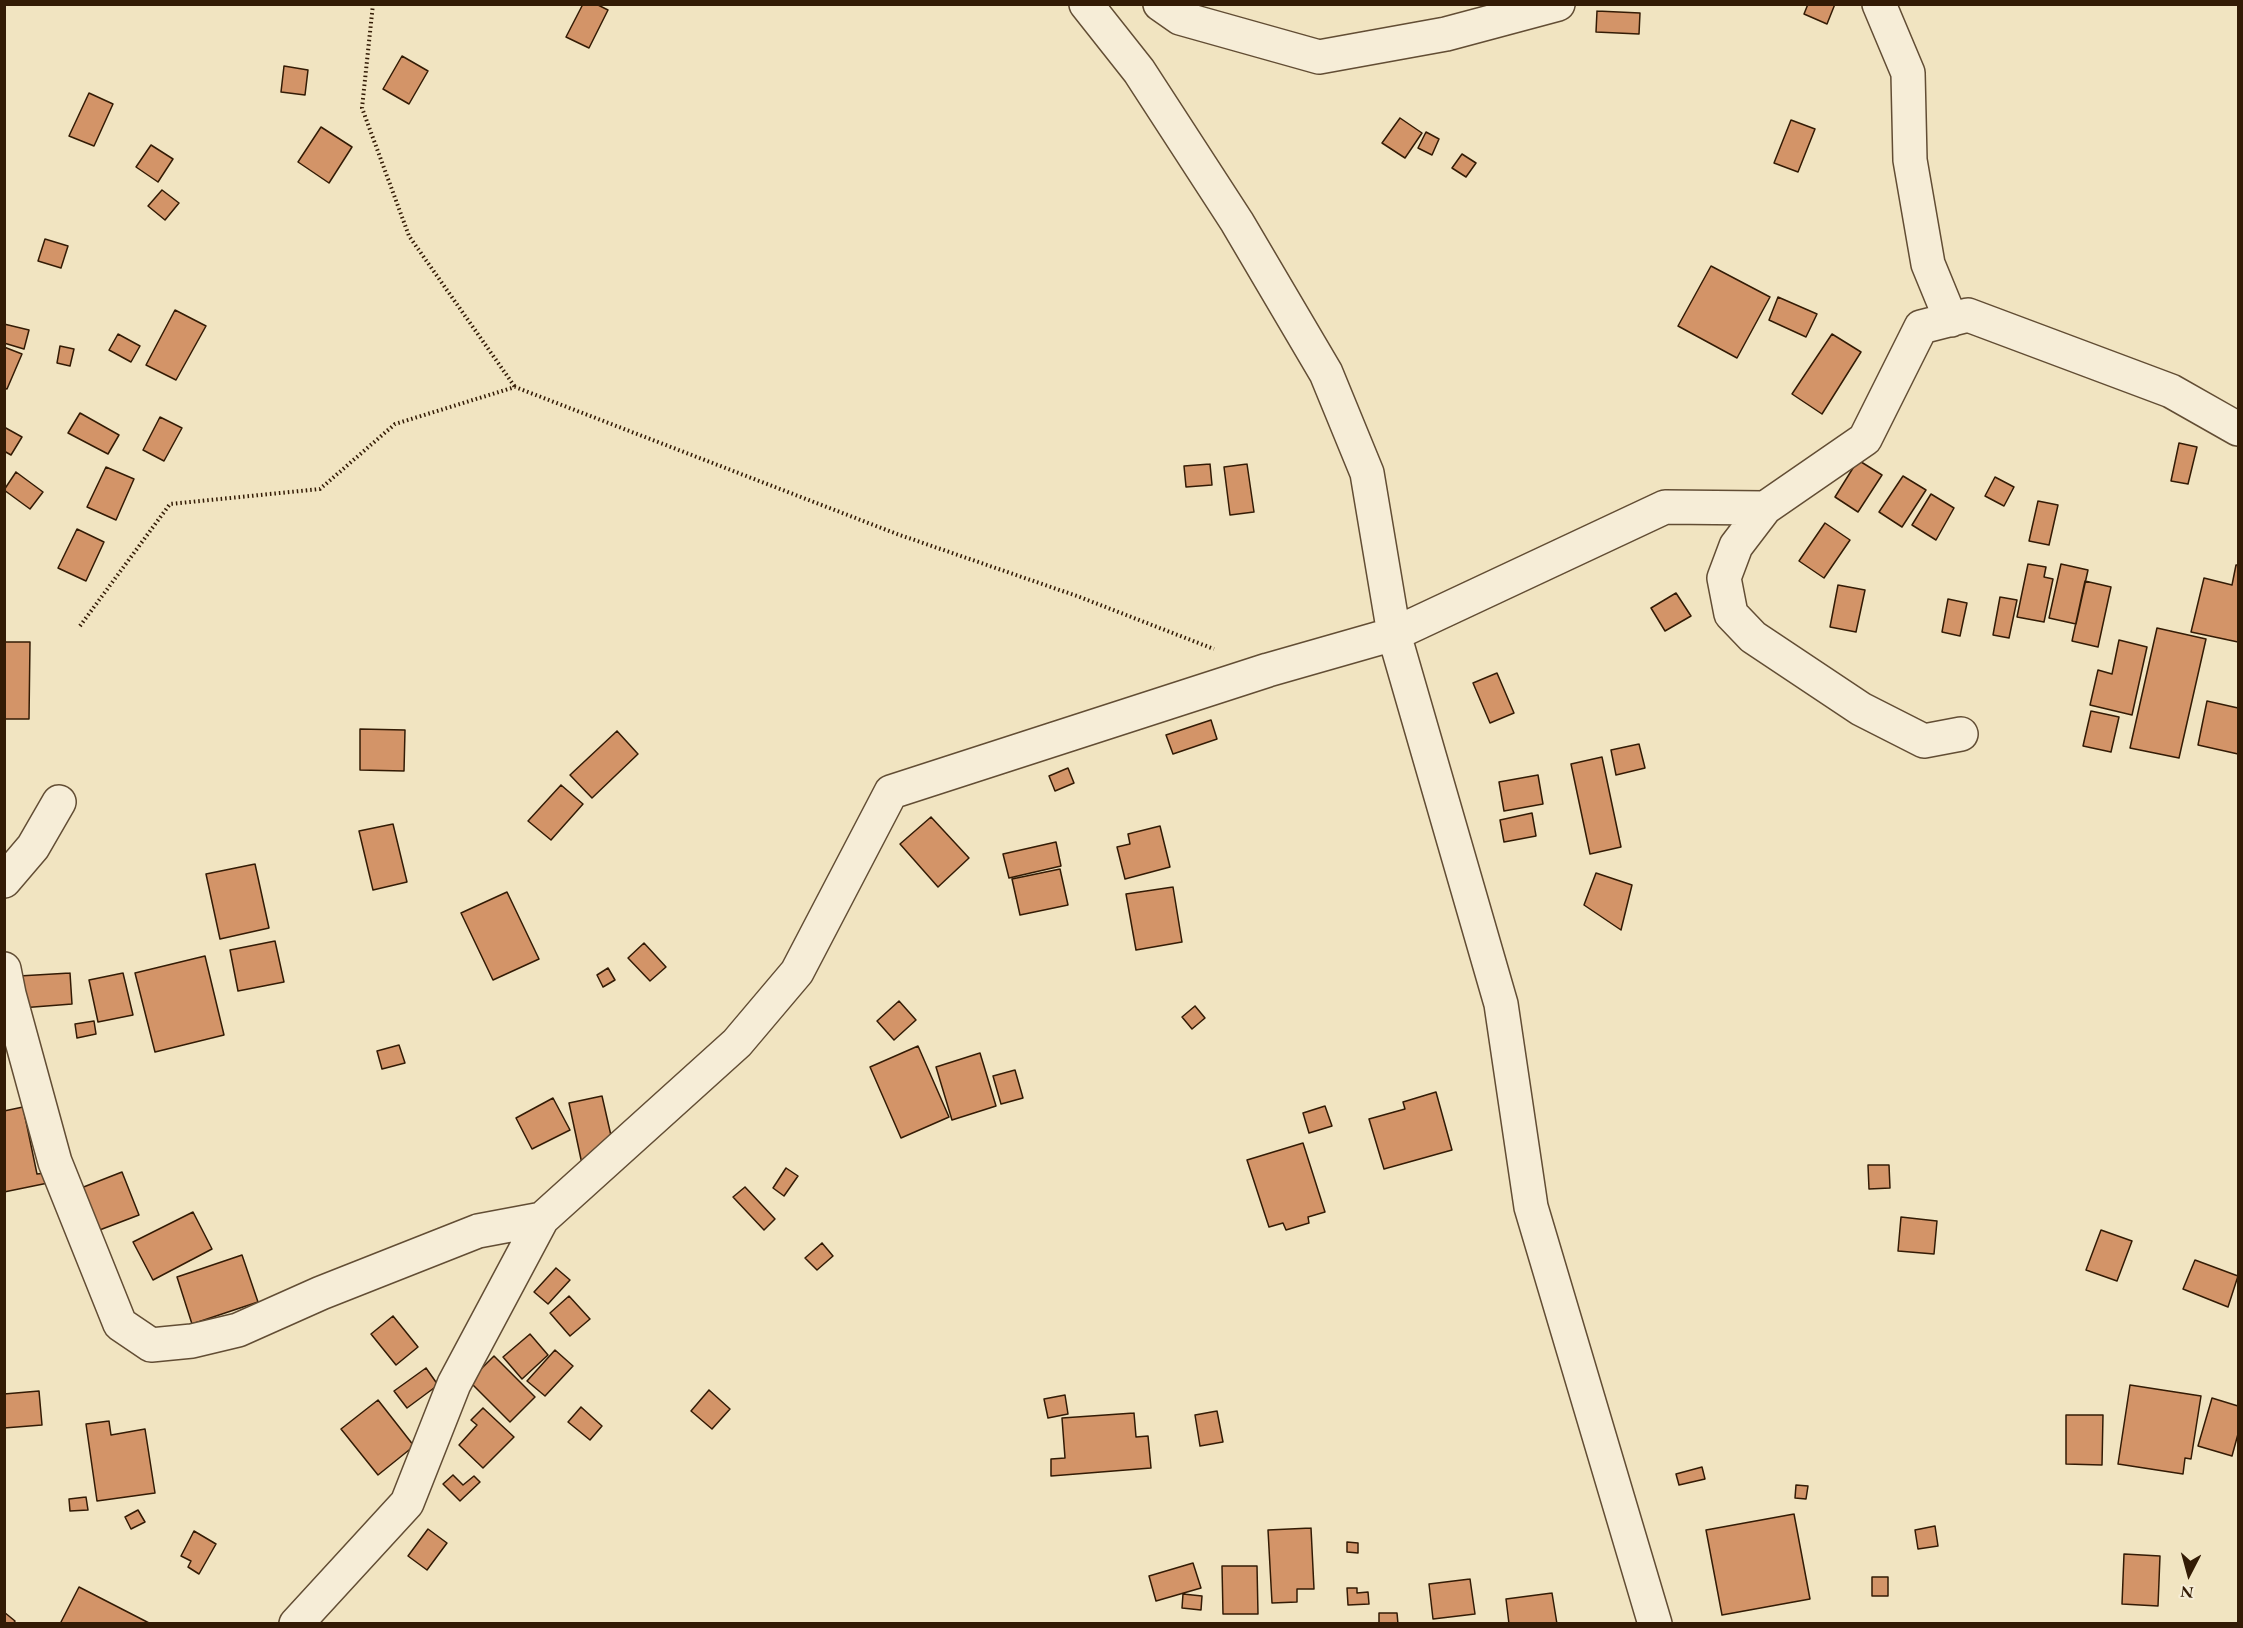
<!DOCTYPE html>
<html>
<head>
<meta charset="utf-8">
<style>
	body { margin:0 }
	#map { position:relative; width:2243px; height:1628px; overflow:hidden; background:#f1e4c1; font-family:"EB Garamond",serif }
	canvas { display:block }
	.frame { position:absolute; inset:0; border:6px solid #331b05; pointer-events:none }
	.north { position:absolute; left:2159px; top:1544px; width:60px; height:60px; -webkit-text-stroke:4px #f6edd7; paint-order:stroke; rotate:186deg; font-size:16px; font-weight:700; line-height:24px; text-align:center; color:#331b05 }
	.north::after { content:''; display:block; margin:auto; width:21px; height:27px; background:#331b05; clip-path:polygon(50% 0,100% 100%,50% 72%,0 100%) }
</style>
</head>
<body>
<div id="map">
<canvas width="2243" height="1628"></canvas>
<div class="frame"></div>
<div class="north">N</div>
</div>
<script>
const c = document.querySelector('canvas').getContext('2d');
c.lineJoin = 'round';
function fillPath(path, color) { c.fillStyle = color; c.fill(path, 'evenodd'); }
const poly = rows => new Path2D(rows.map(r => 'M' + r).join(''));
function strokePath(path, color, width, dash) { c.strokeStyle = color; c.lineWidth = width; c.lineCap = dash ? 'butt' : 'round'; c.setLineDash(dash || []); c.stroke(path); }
const building = poly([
	[583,4,596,4,608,10,589,48,566,37,583,4],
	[1808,4,1835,4,1827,24,1804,14,1808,4],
	[1597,11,1640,13,1639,34,1596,32,1597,11],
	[402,56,428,71,409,104,383,89,402,56],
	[284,66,308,70,305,95,281,92,284,66],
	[89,93,113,104,94,146,69,136,89,93],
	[1400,118,1422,133,1405,158,1382,143,1400,118],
	[1791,120,1815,129,1798,172,1774,163,1791,120],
	[321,127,352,147,329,183,298,162,321,127],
	[1426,132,1439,139,1432,155,1418,148,1426,132],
	[151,145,173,159,158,182,136,167,151,145],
	[1462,154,1476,163,1466,177,1452,168,1462,154],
	[162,190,179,203,165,220,148,206,162,190],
	[45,239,68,246,61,268,38,261,45,239],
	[1711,266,1770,297,1737,358,1678,326,1711,266],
	[1778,297,1817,314,1806,337,1769,320,1778,297],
	[175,310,206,326,176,380,146,365,175,310],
	[4,324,29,330,24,349,4,343,4,324],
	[118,334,140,346,131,362,109,350,118,334],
	[1832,334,1861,352,1822,414,1792,394,1832,334],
	[60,346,74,349,70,366,57,363,60,346],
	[4,347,22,354,7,389,4,388,4,347],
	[80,413,119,435,108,454,68,433,80,413],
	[160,417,182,428,164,461,143,450,160,417],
	[4,427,22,437,11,455,4,451,4,427],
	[2179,443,2197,447,2188,484,2171,481,2179,443],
	[1858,460,1882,475,1858,512,1835,497,1858,460],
	[1210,464,1212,485,1186,487,1184,466,1210,464],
	[1247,464,1254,512,1230,515,1224,467,1247,464],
	[106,467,134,479,116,520,87,507,106,467],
	[16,472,43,492,30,509,4,490,16,472],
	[1903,476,1926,490,1902,527,1879,512,1903,476],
	[1995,477,2014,487,2004,506,1985,496,1995,477],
	[1931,494,1954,508,1936,540,1912,525,1931,494],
	[2038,501,2058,505,2049,545,2029,541,2038,501],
	[1825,523,1850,540,1824,578,1799,561,1825,523],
	[77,529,104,542,86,581,58,568,77,529],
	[2028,564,2046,567,2044,577,2053,579,2044,622,2017,617,2028,564],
	[2061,564,2088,570,2076,624,2049,618,2061,564],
	[2236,565,2238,565,2238,642,2191,632,2204,578,2232,585,2236,565],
	[2085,581,2111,587,2098,647,2072,641,2085,581],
	[1838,585,1865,590,1856,632,1830,627,1838,585],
	[1676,593,1691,616,1665,631,1651,608,1676,593],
	[2000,597,2017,600,2009,638,1993,635,2000,597],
	[1948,599,1967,603,1960,636,1942,632,1948,599],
	[2157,628,2206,639,2179,758,2130,748,2157,628],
	[2119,640,2147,647,2132,715,2090,705,2098,670,2112,674,2119,640],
	[4,642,30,642,29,719,4,719,4,642],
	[1497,673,1514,713,1490,723,1473,683,1497,673],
	[2207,701,2238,708,2238,754,2198,745,2207,701],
	[2091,711,2119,717,2111,752,2083,746,2091,711],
	[1211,720,1217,739,1173,754,1166,735,1211,720],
	[360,729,405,730,404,771,360,770,360,729],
	[617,731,638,754,592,798,570,775,617,731],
	[1639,744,1645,768,1616,775,1611,750,1639,744],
	[1602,757,1621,847,1590,854,1571,764,1602,757],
	[1068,768,1074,783,1055,791,1049,776,1068,768],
	[1538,775,1543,804,1504,811,1499,782,1538,775],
	[561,785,583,804,551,840,528,821,561,785],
	[1532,813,1536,836,1504,842,1500,820,1532,813],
	[931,817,969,858,938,887,900,844,931,817],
	[393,824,407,882,373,890,359,831,393,824],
	[1160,826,1170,867,1125,879,1117,847,1130,844,1128,834,1160,826],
	[1056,842,1061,866,1009,878,1003,854,1056,842],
	[255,864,269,928,220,939,206,874,255,864],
	[1060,869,1068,905,1020,915,1012,879,1060,869],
	[1596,873,1632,885,1621,930,1584,905,1596,873],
	[1173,887,1182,942,1136,950,1126,894,1173,887],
	[507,892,539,959,493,980,461,913,507,892],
	[275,941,284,982,238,991,230,950,275,941],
	[644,943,666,967,650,981,628,958,644,943],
	[205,956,224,1035,155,1052,135,973,205,956],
	[608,968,615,980,603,987,597,975,608,968],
	[70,973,72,1004,21,1008,19,976,70,973],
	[123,973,133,1015,98,1022,89,980,123,973],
	[899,1001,916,1020,894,1040,877,1021,899,1001],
	[1195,1006,1205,1018,1192,1029,1182,1017,1195,1006],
	[94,1021,96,1034,77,1038,75,1024,94,1021],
	[399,1045,405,1063,382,1069,377,1051,399,1045],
	[918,1046,949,1117,901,1138,870,1067,918,1046],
	[980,1053,996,1106,952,1120,936,1067,980,1053],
	[1015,1070,1023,1098,1001,1104,993,1076,1015,1070],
	[1436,1092,1452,1150,1384,1169,1369,1119,1405,1109,1403,1102,1436,1092],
	[602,1096,612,1140,582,1164,569,1103,602,1096],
	[553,1098,570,1130,532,1149,516,1118,553,1098],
	[1325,1106,1332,1126,1309,1133,1303,1113,1325,1106],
	[23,1107,37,1174,46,1173,48,1183,4,1192,4,1111,23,1107],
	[1303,1143,1325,1212,1308,1217,1309,1223,1286,1230,1283,1223,1269,1227,1247,1160,1303,1143],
	[1868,1165,1889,1165,1890,1188,1869,1189,1868,1165],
	[786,1168,798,1176,784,1196,773,1188,786,1168],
	[122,1172,139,1215,97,1231,81,1188,122,1172],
	[745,1187,775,1219,764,1230,733,1197,745,1187],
	[193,1212,212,1249,153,1280,133,1242,193,1212],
	[1901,1217,1937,1221,1934,1254,1898,1251,1901,1217],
	[2101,1230,2132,1241,2117,1281,2086,1270,2101,1230],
	[822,1243,833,1256,817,1270,805,1258,822,1243],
	[242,1255,258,1302,192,1324,177,1277,242,1255],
	[2195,1260,2238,1276,2228,1307,2183,1289,2195,1260],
	[556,1268,570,1280,548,1304,534,1292,556,1268],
	[569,1296,590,1319,570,1336,550,1313,569,1296],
	[393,1316,418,1347,396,1365,371,1334,393,1316],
	[530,1334,548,1355,522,1379,503,1357,530,1334],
	[555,1350,573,1366,545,1396,527,1381,555,1350],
	[494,1356,535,1397,510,1422,469,1381,494,1356],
	[426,1368,438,1385,407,1408,394,1391,426,1368],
	[2130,1385,2201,1396,2191,1459,2185,1458,2183,1474,2118,1464,2130,1385],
	[709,1390,730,1409,712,1429,691,1411,709,1390],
	[39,1391,42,1425,4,1428,4,1394,39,1391],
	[1065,1395,1068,1414,1048,1418,1044,1399,1065,1395],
	[2212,1398,2238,1406,2238,1434,2232,1456,2198,1446,2212,1398],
	[378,1400,414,1446,378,1475,341,1429,378,1400],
	[581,1407,602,1426,590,1440,568,1422,581,1407],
	[483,1408,514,1437,483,1468,459,1445,477,1425,471,1420,483,1408],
	[1217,1411,1223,1442,1200,1446,1195,1415,1217,1411],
	[1134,1413,1136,1437,1148,1436,1151,1468,1051,1476,1051,1459,1065,1458,1062,1418,1134,1413],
	[2066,1415,2103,1415,2102,1465,2066,1464,2066,1415],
	[109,1421,111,1435,145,1429,155,1493,97,1501,86,1424,109,1421],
	[1702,1467,1705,1479,1679,1485,1676,1474,1702,1467],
	[453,1475,463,1485,474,1476,480,1482,460,1501,443,1484,453,1475],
	[1796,1485,1808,1486,1806,1499,1795,1498,1796,1485],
	[86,1497,88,1510,70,1511,69,1499,86,1497],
	[138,1510,145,1522,131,1529,125,1517,138,1510],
	[1794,1514,1810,1599,1722,1615,1706,1530,1794,1514],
	[1935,1526,1938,1546,1918,1549,1915,1530,1935,1526],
	[1311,1528,1314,1589,1297,1589,1297,1602,1272,1603,1268,1530,1311,1528],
	[428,1529,447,1543,427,1570,408,1556,428,1529],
	[194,1531,216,1544,199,1574,188,1567,191,1561,181,1556,194,1531],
	[1347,1542,1358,1543,1358,1553,1347,1552,1347,1542],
	[2124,1554,2160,1556,2158,1606,2122,1604,2124,1554],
	[1193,1563,1201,1588,1156,1601,1149,1576,1193,1563],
	[1222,1566,1257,1566,1258,1614,1223,1614,1222,1566],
	[1872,1577,1888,1577,1888,1596,1872,1596,1872,1577],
	[1470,1579,1475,1614,1433,1619,1429,1584,1470,1579],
	[79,1587,151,1624,60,1624,79,1587],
	[1347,1588,1357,1588,1357,1593,1368,1592,1369,1604,1348,1605,1347,1588],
	[1552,1593,1557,1624,1509,1624,1506,1599,1552,1593],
	[1183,1594,1202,1596,1201,1610,1182,1608,1183,1594],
	[4,1612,15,1621,13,1624,4,1624,4,1612],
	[1379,1613,1397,1613,1398,1624,1379,1624,1379,1613]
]);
const path = poly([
	[373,4,362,108,409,236,515,387],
	[80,626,170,504,320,489,395,424,515,387,897,534,1077,596,1214,649]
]);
const minor = poly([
	[1086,4,1139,71,1237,222,1326,373,1367,473,1394,634,1501,1004,1531,1207,1655,1624],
	[1160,4,1180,18,1319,57,1446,34,1558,4],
	[1879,4,1908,73,1910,160,1928,264,1951,320],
	[1765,508,1736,546,1724,578,1731,614,1753,637,1861,709,1924,741,1961,734],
	[4,881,33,847,59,802],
	[4,969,9,994,55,1162,120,1324,151,1345,192,1341,238,1330,321,1293,478,1231,542,1219],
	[296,1624,407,1503,454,1384,542,1219,737,1043,797,972,891,792,1268,670,1394,634,1665,507,1765,508,1865,439,1921,327,1968,315,2171,391,2238,429]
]);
fillPath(building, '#d39468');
strokePath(building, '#331b05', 1.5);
strokePath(minor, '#624d34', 36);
strokePath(path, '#331b05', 4, [1.5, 3]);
strokePath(minor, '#f6edd7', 33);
</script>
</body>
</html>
